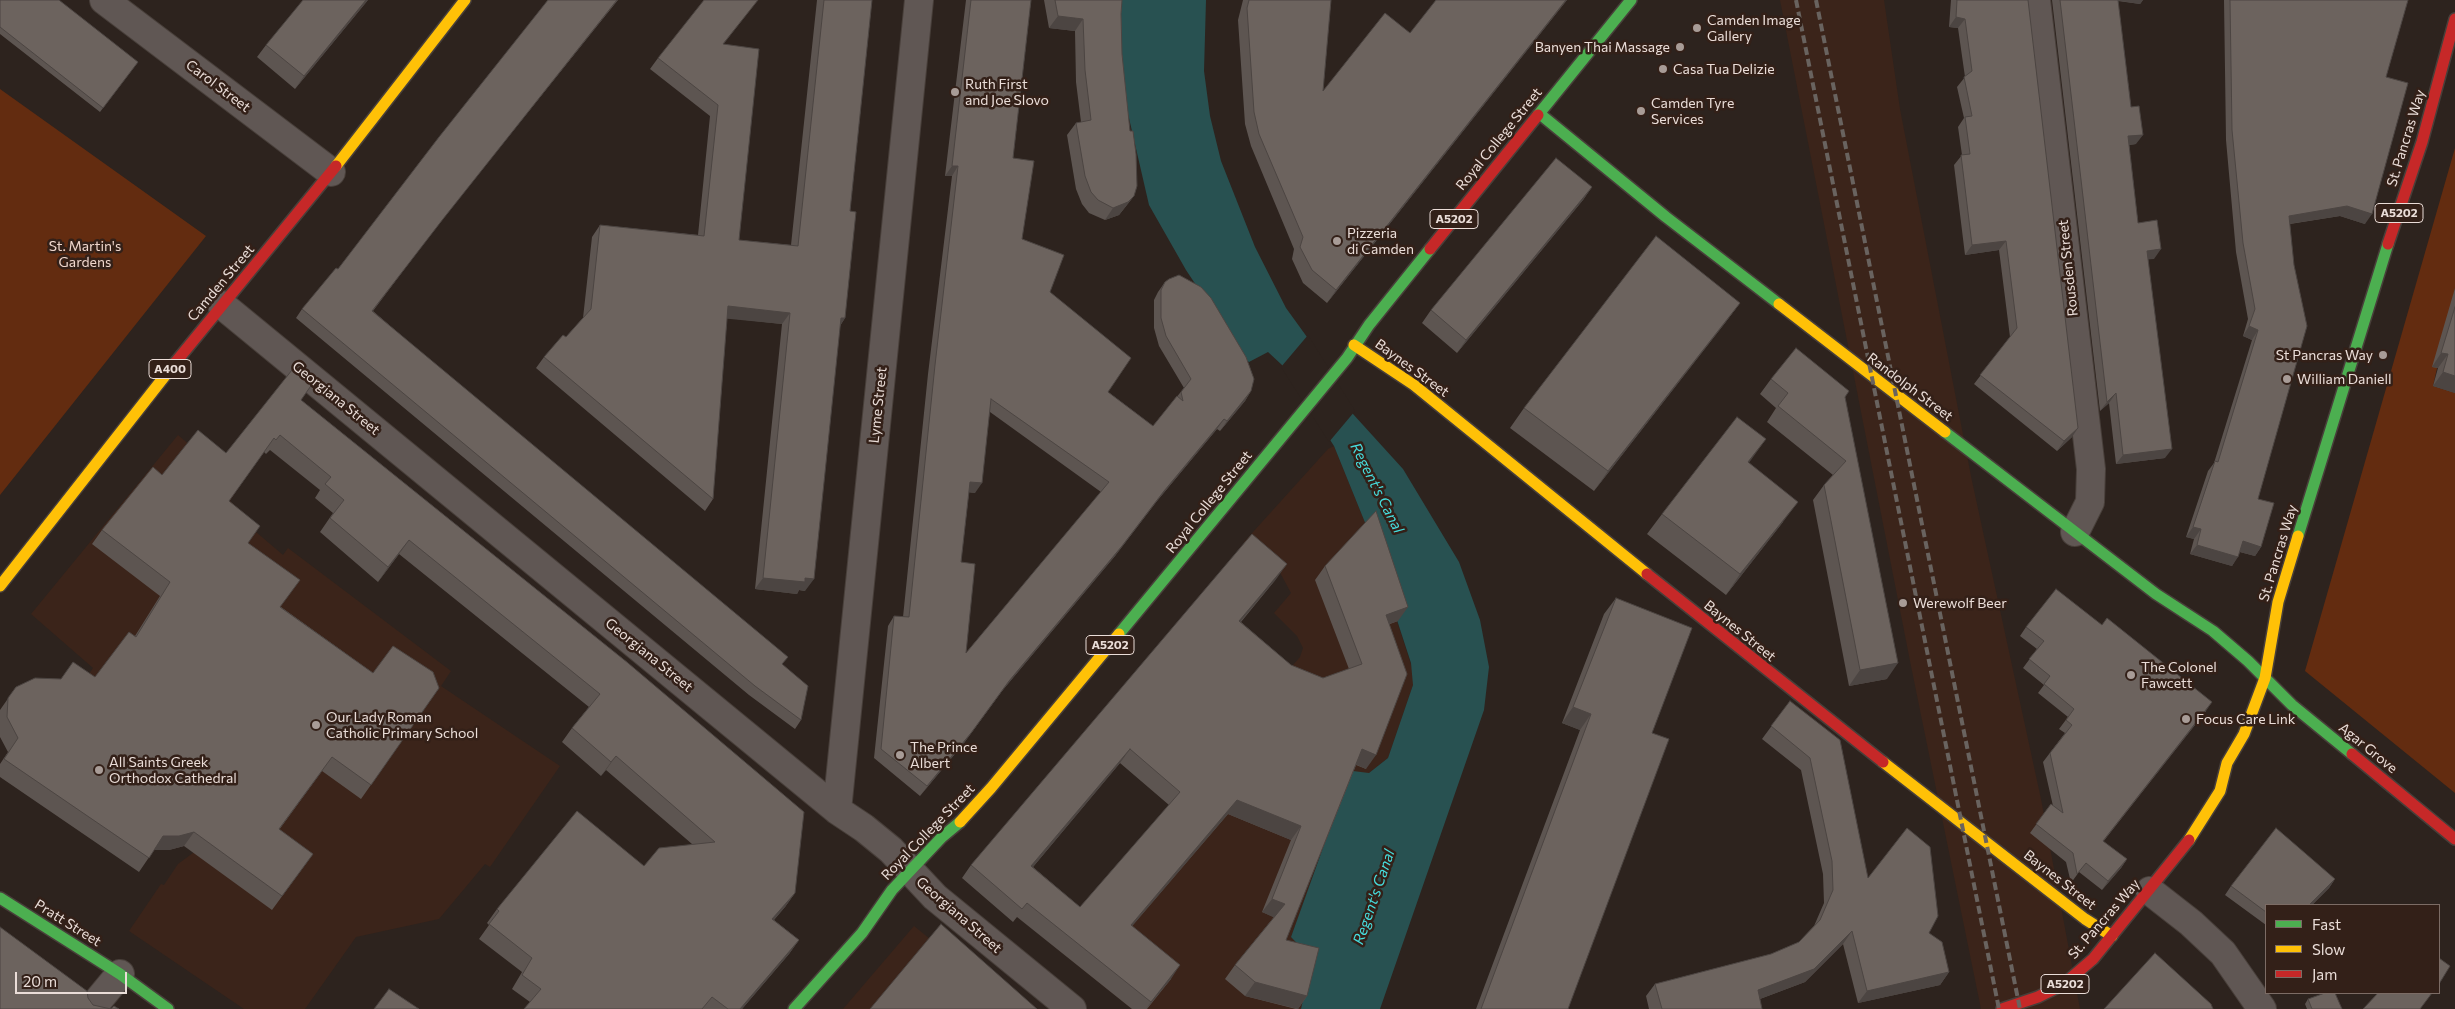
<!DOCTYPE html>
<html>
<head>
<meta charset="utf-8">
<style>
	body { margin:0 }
	#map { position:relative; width:2455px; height:1009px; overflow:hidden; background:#2d231e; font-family:Commissioner,sans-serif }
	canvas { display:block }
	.legend { position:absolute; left:2265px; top:904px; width:175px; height:90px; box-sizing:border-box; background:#332018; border:1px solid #7c6c65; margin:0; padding:6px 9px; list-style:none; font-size:15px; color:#eaddd8 }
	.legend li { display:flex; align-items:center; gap:10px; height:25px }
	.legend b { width:25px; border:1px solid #7c6c65 }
	.scale { position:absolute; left:15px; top:972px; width:112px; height:22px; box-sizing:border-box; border:2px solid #eaddd8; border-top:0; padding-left:6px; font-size:15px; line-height:18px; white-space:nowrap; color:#eaddd8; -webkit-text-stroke:4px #332018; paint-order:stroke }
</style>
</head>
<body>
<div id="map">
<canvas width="2455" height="1009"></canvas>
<ul class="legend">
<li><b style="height:6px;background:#4caf50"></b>Fast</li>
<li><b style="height:6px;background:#ffc107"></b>Slow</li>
<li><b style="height:6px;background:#c62828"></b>Jam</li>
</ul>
<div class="scale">20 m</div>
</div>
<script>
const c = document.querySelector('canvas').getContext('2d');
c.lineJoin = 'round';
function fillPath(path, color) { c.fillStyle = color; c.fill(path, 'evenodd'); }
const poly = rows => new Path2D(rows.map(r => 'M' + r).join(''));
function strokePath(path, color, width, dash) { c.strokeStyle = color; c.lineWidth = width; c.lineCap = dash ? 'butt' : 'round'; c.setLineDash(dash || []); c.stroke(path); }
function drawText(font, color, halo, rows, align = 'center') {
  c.font = font + ' Commissioner,sans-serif'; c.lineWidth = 5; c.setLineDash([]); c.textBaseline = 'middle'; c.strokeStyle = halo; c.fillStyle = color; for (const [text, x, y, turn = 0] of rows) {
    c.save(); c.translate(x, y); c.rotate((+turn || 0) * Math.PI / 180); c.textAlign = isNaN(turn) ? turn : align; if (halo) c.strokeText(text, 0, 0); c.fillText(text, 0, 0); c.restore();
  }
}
const built = poly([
	[1780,0,1884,0,1900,109,1972,481,2041,799,2080,1009,1981,1009,1911,666],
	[178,435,239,487,230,501,246,515,242,520,283,555,288,548,451,671,441,686,560,766,490,867,485,864,439,919,356,937,305,1009,244,1009,129,931,161,884,164,885,178,864,197,850,80,687,93,668,31,614],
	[1334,446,1366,525,1414,674,1413,685,1388,758,1369,773,1347,781,1291,937,1312,959,1301,1009,1132,1009,1050,943,1300,657,1303,648,1297,636,1274,613,1291,593,1277,567,1244,542,1328,449],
	[914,926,930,939,1016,1009,843,1009]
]);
const green = poly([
	[0,89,206,236,0,495],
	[2455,148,2455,288,2433,386,2455,393,2455,793,2305,671]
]);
const water = poly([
	[1120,0,1206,0,1204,71,1210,116,1221,161,1255,247,1286,308,1307,337,1353,414,1403,469,1459,562,1480,620,1489,667,1484,710,1380,1009,1301,1009,1312,959,1291,937,1347,781,1353,771,1369,773,1388,758,1413,685,1411,663,1366,525,1334,446,1282,365,1268,352,1249,362,1246,360,1186,270,1149,205,1123,92]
]);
const pier = poly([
	[1308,335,1355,411,1329,442,1281,367]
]);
const street = poly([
	[104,0,331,172],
	[2036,0,2091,469,2090,502,2075,532],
	[222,305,837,810,864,828,891,850,935,897,1072,1009],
	[837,810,919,0],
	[2150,891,2191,923,2223,953,2262,1009],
	[91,1009,120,974]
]);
const fast = poly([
	[1540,114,1666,217,1779,304],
	[1538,115,1631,0],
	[1945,432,2156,594,2213,631,2248,661,2292,705,2352,754],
	[2298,536,2388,244],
	[1119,634,1347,358,1369,325,1430,249],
	[0,898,120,974,168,1009],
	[794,1009,862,933,892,890,942,837,960,822]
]);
const slow = poly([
	[336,166,465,0],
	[1779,304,1945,432],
	[1354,345,1414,385,1647,574],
	[0,586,175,363],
	[1883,762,2085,919,2112,936],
	[960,822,991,788,1119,634],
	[2189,840,2220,791,2227,763,2244,734,2265,678,2278,602,2298,536]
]);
const jam = poly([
	[2388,244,2422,142,2455,19],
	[1430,249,1538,115],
	[175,363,336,166],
	[1647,574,1883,762],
	[2352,754,2455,839],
	[2002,1009,2038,997,2064,984,2093,959,2189,840]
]);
const rail = poly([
	[1796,0,1999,1009],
	[1816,0,2020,1009]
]);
const wall = poly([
	[0,0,138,62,100,112,0,34],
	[368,0,295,89,257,57,266,45],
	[548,0,618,0,436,227,373,311,783,665,801,720,795,729,749,695,296,318,302,309,338,269],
	[817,0,872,0,850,211,845,318,840,326,805,591,799,590,797,594,755,589,782,324,727,318,713,499,705,511,536,368,544,357,566,337,583,318,592,237,600,225,698,235,710,116,650,69,658,58,724,44,739,240,791,245],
	[966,0,1031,0,1013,158,1022,239,1050,292,1108,392,1153,426,1184,388,1159,346,1154,328,1154,300,1158,292,1165,282,1251,391,1245,401,1220,431,1217,429,1157,501,1115,556,1002,691,964,743,920,796,874,758,888,626,894,616,903,617,928,374,952,176,945,176],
	[990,412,1101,492,966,653,961,562,969,492,975,493],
	[1044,0,1122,0,1121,14,1122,54,1134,196,1119,215,1105,220,1089,213,1082,204,1076,189,1067,135,1076,123,1081,122,1076,82,1075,31,1049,28],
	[1243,0,1331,0,1323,91,1410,33,1567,0,1327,303,1303,283,1292,259,1294,249,1251,146,1245,124,1238,20],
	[1951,0,2028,0,2072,437,2057,451,1974,384,2010,337,1999,250,1965,255,1954,165,1962,155,1958,127,1964,118,1957,87,1965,77,1958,28,1949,27],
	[2052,0,2143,0,2140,4,2118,1,2131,107,2136,144,2129,145,2138,223,2154,259,2148,259,2165,458,2116,464,2109,403,2100,411],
	[2224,0,2408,0,2386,77,2365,224,2340,216,2290,224,2258,499,2261,547,2255,556,2240,552,2232,566,2190,554,2194,539,2186,537,2208,471,2214,463,2252,340,2243,336,2248,319,2236,252,2226,140],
	[1592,187,1583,200,1457,353,1422,323,1431,310],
	[2455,288,2455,393,2433,386,2438,368,2432,367],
	[1740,303,1725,323,1594,491,1510,428,1524,408],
	[1771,379,1845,398,1887,679,1849,686,1813,500,1824,485,1833,475,1767,422,1776,408,1760,394],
	[301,400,628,663,795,893,785,907,774,920,799,940,789,954,742,1009,524,1009,530,1002,512,989,522,972,479,939,489,925,487,923,497,909,644,866,692,844,606,770,601,776,562,742,572,728,589,707,399,554,378,582,320,532,333,513,315,498,320,490,270,450,266,454,264,452,229,501,248,543,281,607,373,673,439,688,361,799,322,771,279,830,313,854,272,910,184,846,169,850,154,850,139,872,0,777,0,764,8,752,0,737,0,710,16,687,61,679,95,677,135,636,160,596,92,544,102,530,162,475,226,453],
	[1749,463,1783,522,1726,595,1647,534,1662,514],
	[1325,566,1398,621,1390,624,1366,769,1356,765,1286,940,1307,996,1298,1009,1296,1009,1245,996,1225,979,1235,965,1274,917,1262,912,1291,840,1228,814,1132,926,1171,979,1147,1009,1132,1009,1017,917,1013,922,962,878,971,865,1277,578,1241,622,1291,665,1323,678,1349,669,1315,580],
	[1120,763,1169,805,1080,907,1033,867],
	[1616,598,1652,733,1568,1009,1476,1009,1580,730,1562,723,1604,614],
	[2026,627,2206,711,2103,842,2127,859,2121,868,2102,890,2079,872,2071,883,2066,862,2030,833,2051,804,2053,806,2043,762,2065,733,2059,729,2068,717,2038,693,2044,685,2023,668,2037,649,2020,636],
	[1790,701,1868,878,1929,933,1949,972,1940,985,1858,1003,1843,944,1805,982,1760,999,1762,1009,1649,1009,1646,996,1655,984,1771,954,1799,942,1814,926,1824,903,1823,874,1801,770,1762,739],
	[2335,879,2329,888,2312,905,2266,905,2266,925,2225,895,2231,886],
	[2308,999,2342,1009,2307,1009,2305,1004]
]);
const shadedWall = poly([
	[366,0,368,0,295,89,304,76],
	[758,0,715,55,723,44],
	[1566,0,1567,0,1327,303,1336,290],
	[2114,0,2143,0,2140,4],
	[1058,16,1083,19,1075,31,1049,28],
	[1956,17,1965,19,1958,28,1949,27],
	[2143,135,2136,144,2121,146,2128,136],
	[952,166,958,166,952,176,945,176],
	[1592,187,1583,200,1457,353,1466,340],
	[1134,196,1119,215,1105,220,1113,208],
	[2347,206,2372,214,2365,224,2340,216,2282,225,2289,216],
	[2006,241,1999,250,1965,255,1972,245],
	[2161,249,2154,259,2140,260,2147,251],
	[1740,303,1725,323,1594,491,1608,471],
	[728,306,790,313,782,324,720,318],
	[841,318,845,318,837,330],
	[2249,326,2258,330,2252,340,2243,336],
	[2441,353,2448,354,2438,368,2432,367],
	[2443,372,2455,376,2455,393,2433,386],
	[1251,391,1245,401,1220,431,1227,421],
	[2116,393,2109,403,2100,411,2107,402],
	[1224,419,1217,429,1157,501,1115,556,1002,691,964,743,920,796,1009,681,1164,491],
	[2078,428,2072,437,2057,451,2064,441],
	[1766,439,1751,460,1734,483,1748,462],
	[2172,449,2165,458,2116,464,2123,455],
	[970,482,982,483,975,493,963,492],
	[1798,502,1783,522,1726,595,1740,574],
	[2193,527,2201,529,2194,539,2186,537],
	[409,540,399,554,378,582,388,567],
	[2243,541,2261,547,2255,556,2236,551],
	[2197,545,2238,557,2232,566,2190,554],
	[1287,564,1277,578,1230,634,1239,621],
	[763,578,805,578,814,579,805,591,799,590,797,594,755,589],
	[1408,607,1398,621,1377,628,1386,615],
	[1898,663,1887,679,1849,686,1860,670],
	[2212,702,2206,711,2096,850,2103,841],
	[1573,707,1591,714,1580,730,1562,723],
	[1130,749,1120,763,1022,880,1031,866],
	[1362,749,1376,755,1366,769,1353,763],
	[616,756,606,770,601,776,611,762],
	[1237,800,1301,826,1291,840,1228,814,1122,938,1131,925],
	[194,832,184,846,169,850,153,850,163,836],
	[2127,859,2121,868,2102,890,2108,881],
	[2335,879,2329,888,2312,905,2309,905],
	[795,893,785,907,762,933,772,919],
	[1272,899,1285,904,1275,918,1262,912],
	[1852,931,1843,944,1805,982,1749,1003,1758,990],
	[799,940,789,954,742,1009,740,1009],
	[1180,965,1171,979,1146,1009,1151,1002],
	[1949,972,1940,985,1858,1003,1867,991],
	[1255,982,1307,996,1298,1009,1245,996]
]);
const building = poly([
	[0,0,59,0,138,62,103,108,0,27,0,0],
	[303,0,366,0,304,76,266,45,303,0],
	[548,0,617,0,443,219,372,311,788,657,782,664,808,686,801,720,755,686,302,309,336,268,338,269,439,137,548,0],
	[704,0,758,0,723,44,759,49,739,240,798,246,824,0,872,0,850,211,856,212,845,318,841,318,814,579,805,578,805,582,763,578,790,313,728,306,713,499,544,357,563,335,566,337,591,309,600,225,704,236,718,105,658,58,704,0],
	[971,0,1031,0,1013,158,1034,161,1022,239,1064,255,1050,292,1131,358,1108,392,1153,426,1177,396,1183,401,1181,392,1191,379,1166,336,1161,318,1161,290,1165,282,1169,279,1179,275,1201,287,1211,298,1246,357,1254,379,1251,391,1227,421,1224,419,1164,491,1122,546,1009,681,971,733,927,786,881,749,894,616,909,617,935,365,958,166,952,166,971,0],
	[991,399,1109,482,966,653,975,564,961,562,970,482,982,483,991,399],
	[1055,0,1122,0,1121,14,1122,54,1130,131,1133,131,1136,154,1137,186,1134,196,1128,202,1113,208,1098,200,1091,192,1085,176,1076,123,1091,120,1085,70,1083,19,1058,16,1055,0],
	[1249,0,1331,0,1323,91,1385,13,1410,33,1436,0,1566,0,1336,290,1312,270,1300,247,1303,237,1259,134,1254,112,1247,8,1249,0],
	[1957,0,2028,0,2078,428,2064,441,1980,375,2017,328,2006,241,1972,245,1961,155,1970,154,1965,117,1972,116,1964,77,1972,71,1965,19,1956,17,1957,0],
	[2060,0,2118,0,2131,107,2139,106,2143,135,2128,136,2138,223,2157,220,2161,249,2147,251,2172,449,2123,455,2116,393,2107,402,2060,0],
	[2230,0,2408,0,2386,77,2408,83,2372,214,2347,206,2289,216,2294,265,2307,326,2258,499,2274,503,2261,547,2243,541,2238,557,2197,545,2201,529,2193,527,2215,461,2218,462,2258,330,2249,326,2255,309,2243,243,2232,130,2230,0],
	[1556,158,1592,187,1466,340,1431,310,1556,158],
	[1656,236,1740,303,1608,471,1524,408,1656,236],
	[2455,307,2455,376,2443,372,2448,354,2441,353,2455,307],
	[1796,348,1849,391,1845,397,1898,663,1860,670,1824,485,1846,461,1778,406,1788,393,1771,379,1796,348],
	[296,365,315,380,301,400,628,663,804,812,795,893,772,919,799,940,740,1009,728,1009,712,997,702,1009,524,1009,541,989,522,975,532,958,489,924,499,911,497,909,577,811,644,866,659,848,715,842,616,756,611,762,572,728,600,694,409,540,388,567,330,518,344,500,325,484,331,477,280,435,276,440,274,438,229,501,260,526,248,543,300,580,280,607,373,673,393,646,433,672,439,688,371,785,332,757,279,829,313,854,282,896,194,832,179,836,163,836,149,858,4,759,18,738,7,717,8,698,16,687,35,678,61,679,73,662,95,677,129,632,136,637,170,582,102,530,153,467,162,475,198,430,226,453,296,365],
	[1737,417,1766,439,1748,462,1798,502,1740,574,1662,514,1737,417],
	[1376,511,1408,607,1386,615,1407,674,1376,755,1362,749,1286,940,1319,948,1307,996,1255,982,1235,965,1285,904,1272,899,1301,826,1237,800,1131,925,1180,965,1151,1002,1027,903,1022,909,971,865,1252,534,1287,564,1239,621,1291,665,1323,678,1362,664,1325,566,1376,511],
	[1130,749,1180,792,1080,907,1031,866,1130,749],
	[2056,589,2102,625,2107,618,2212,702,2103,841,2127,859,2108,881,2086,863,2077,874,2073,853,2036,824,2051,804,2063,813,2050,753,2072,725,2066,720,2074,709,2044,684,2050,676,2029,659,2044,641,2026,627,2056,589],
	[1616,598,1692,628,1652,733,1669,739,1568,1009,1481,1009,1591,714,1573,707,1616,598],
	[1790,701,1840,740,1868,878,1907,828,1930,847,1938,916,1929,933,1942,942,1949,972,1867,991,1852,931,1814,969,1758,990,1762,1009,1662,1009,1655,984,1771,954,1799,942,1820,920,1833,890,1832,861,1810,758,1771,726,1790,701],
	[2276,828,2335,879,2309,905,2266,905,2266,912,2231,886,2276,828],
	[941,924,1037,1009,870,1009,941,924],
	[0,927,87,991,88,998,93,1005,111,1009,114,1006,119,1009,0,1009,0,927],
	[2155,953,2211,1004,2213,1009,2104,1009,2155,953],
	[2439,958,2450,966,2439,984,2439,958],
	[389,989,419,1009,374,1009,389,989],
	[2325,993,2335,993,2342,1009,2312,1009,2308,999,2325,993],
	[2378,993,2432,993,2420,1009,2363,1009,2378,993]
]);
const markers = [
	[1697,28,5,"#a89c97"],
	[1680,47,5,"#a89c97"],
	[1663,69,5,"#a89c97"],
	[955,92,5,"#a89c97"],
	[1641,111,5,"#a89c97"],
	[1337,241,5,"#a89c97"],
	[2383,355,5,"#a89c97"],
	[2287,379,5,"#a89c97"],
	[1903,603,5,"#a89c97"],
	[2131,675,5,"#a89c97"],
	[2186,719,5,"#a89c97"],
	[316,725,5,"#a89c97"],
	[900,755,5,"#a89c97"],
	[99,770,5,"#a89c97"]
];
const shields = [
	[2399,213,48],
	[1454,219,48],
	[170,369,42],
	[1110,645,48],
	[2065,984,48]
];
const shieldNames = [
	["A5202",2399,213],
	["A5202",1454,219],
	["A400",170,369],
	["A5202",1110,645],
	["A5202",2065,984]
];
const poiNames = [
	["Camden Image",1707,20],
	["Gallery",1707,36],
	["Banyen Thai Massage",1670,47,"right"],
	["Casa Tua Delizie",1673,69],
	["Ruth First",965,84],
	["and Joe Slovo",965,100],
	["Camden Tyre",1651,103],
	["Services",1651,119],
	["Pizzeria",1347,233],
	["di Camden",1347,249],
	["St Pancras Way",2373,355,"right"],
	["William Daniell",2297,379],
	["Werewolf Beer",1913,603],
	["The Colonel",2141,667],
	["Fawcett",2141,683],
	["Our Lady Roman",326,717],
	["Catholic Primary School",326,733],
	["Focus Care Link",2196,719],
	["The Prince",910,747],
	["Albert",910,763],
	["All Saints Greek",109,762],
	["Orthodox Cathedral",109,778]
];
const streetNames = [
	["Carol Street",218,86,37],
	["St. Pancras Way",2406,138,-73],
	["Royal College Street",1499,139,-51],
	["Rousden Street",2068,268,-96],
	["Camden Street",221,283,-50],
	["Baynes Street",1412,368,36],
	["Randolph Street",1910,387,37],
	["Georgiana Street",336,398,39],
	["Lyme Street",878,405,-84],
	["Royal College Street",1209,502,-51],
	["St. Pancras Way",2278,553,-73],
	["Baynes Street",1740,631,39],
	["Georgiana Street",649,655,39],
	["Agar Grove",2368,748,39],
	["Royal College Street",928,832,-46],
	["Baynes Street",2060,880,38],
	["Georgiana Street",959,915,41],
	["St. Pancras Way",2104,919,-49],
	["Pratt Street",68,923,32]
];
const parkNames = [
	["St. Martin's",85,246],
	["Gardens",85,262]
];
const waterNames = [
	["Regent's Canal",1377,488,63],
	["Regent's Canal",1374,897,-71]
];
fillPath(built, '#3b241a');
fillPath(green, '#632c10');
fillPath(water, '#285151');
fillPath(pier, '#2d231e');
strokePath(street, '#483f3a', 30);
strokePath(fast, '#483f3a', 14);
strokePath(slow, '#483f3a', 14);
strokePath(jam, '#483f3a', 14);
strokePath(street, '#605754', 28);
strokePath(fast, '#4caf50', 11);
strokePath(slow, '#ffc107', 11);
strokePath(jam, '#c62828', 11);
strokePath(rail, '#69635f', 4, [8, 4]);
fillPath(wall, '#5d5551');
fillPath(shadedWall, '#4c4542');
fillPath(building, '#6c635e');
strokePath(building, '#4c4542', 1);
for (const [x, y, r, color] of markers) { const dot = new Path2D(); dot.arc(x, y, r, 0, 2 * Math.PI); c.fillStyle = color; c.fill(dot); strokePath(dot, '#332018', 2); }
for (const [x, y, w] of shields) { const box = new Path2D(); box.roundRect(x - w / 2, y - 9.5, w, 19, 4); c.fillStyle = '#332018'; c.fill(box); strokePath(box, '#eaddd8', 1); }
drawText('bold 12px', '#eaddd8', null, shieldNames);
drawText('14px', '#eaddd8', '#332018', poiNames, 'left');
drawText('14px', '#eaddd8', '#332018', streetNames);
drawText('14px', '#efd6cc', '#332018', parkNames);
drawText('italic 15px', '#46ddde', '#332018', waterNames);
</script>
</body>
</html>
